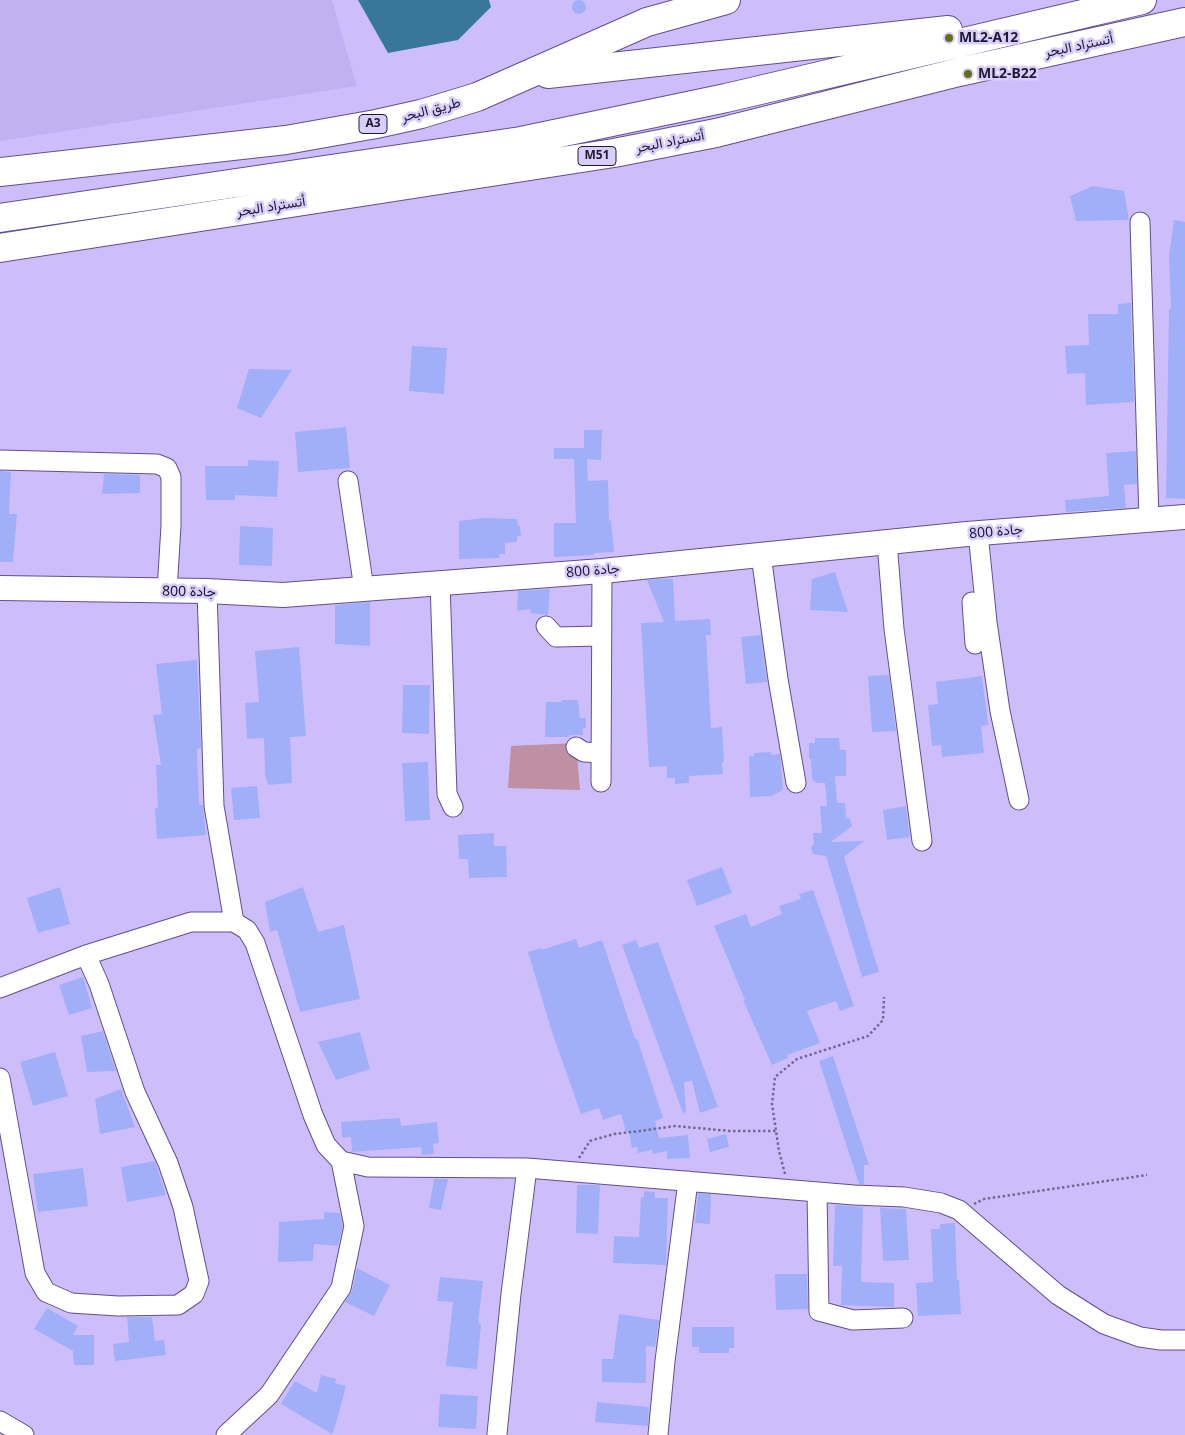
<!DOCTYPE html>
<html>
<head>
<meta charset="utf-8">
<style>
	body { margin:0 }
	canvas { display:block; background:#cdbefb }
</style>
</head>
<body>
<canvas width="1185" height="1435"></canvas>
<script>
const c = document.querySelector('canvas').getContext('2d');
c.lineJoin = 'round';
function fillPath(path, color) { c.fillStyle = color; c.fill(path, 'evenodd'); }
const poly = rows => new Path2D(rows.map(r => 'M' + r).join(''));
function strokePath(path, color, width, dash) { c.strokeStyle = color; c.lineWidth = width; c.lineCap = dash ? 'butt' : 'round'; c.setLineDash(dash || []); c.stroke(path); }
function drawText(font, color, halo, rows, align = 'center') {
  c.font = font + ' "Noto Sans",Vazirmatn,sans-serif'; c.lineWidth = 5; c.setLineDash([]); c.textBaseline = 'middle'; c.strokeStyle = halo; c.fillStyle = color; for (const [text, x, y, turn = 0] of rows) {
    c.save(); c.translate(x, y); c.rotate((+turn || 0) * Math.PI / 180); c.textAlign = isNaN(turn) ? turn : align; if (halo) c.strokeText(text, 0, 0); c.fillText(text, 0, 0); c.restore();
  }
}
const built = poly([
	[0,0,332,0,357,86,0,141]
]);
const green = poly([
	[576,743,580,790,508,788,511,746]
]);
const water = poly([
	[358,0,489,0,491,7,458,40,388,53]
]);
const building = poly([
	'572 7a7 7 0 1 1 14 0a7 7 0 1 1-14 0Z',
	[1093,186,1124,191,1129,220,1076,221,1070,196],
	[1174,220,1185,222,1185,499,1166,498,1169,309,1171,309,1169,256],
	[1131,303,1134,402,1086,405,1085,373,1067,374,1065,346,1089,345,1088,314,1118,314,1118,304],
	[412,346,447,348,444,394,409,391],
	[249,369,292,370,261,418,237,408],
	[346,427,350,468,298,472,295,432],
	[584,430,602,430,601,460,587,459,588,481,608,480,609,521,611,520,614,552,594,553,594,555,554,557,554,523,576,523,574,459,554,459,554,448,584,448],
	[1136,451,1137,484,1124,485,1126,508,1066,512,1065,500,1109,496,1106,453],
	[248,460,279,461,277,497,235,495,235,500,206,500,205,466,248,466],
	[0,471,11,472,9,514,17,514,13,562,0,562],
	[104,474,140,475,140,493,102,494],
	[484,518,517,519,518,526,520,526,521,536,517,536,517,542,505,543,505,554,499,554,500,558,459,559,459,521],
	[240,526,273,528,272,566,239,565],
	[835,572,848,612,810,610,812,579],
	[658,579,673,579,675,621,710,619,711,635,706,635,711,728,722,727,724,762,722,762,723,774,689,776,689,783,675,784,675,778,667,778,667,766,649,767,641,623,664,622,647,580],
	[550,589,548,615,530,613,531,609,517,611,518,591],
	[370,602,370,646,335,644,335,605],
	[761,635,767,682,746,684,741,637],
	[299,647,306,736,290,737,292,783,268,785,265,774,264,738,247,739,245,703,259,702,255,651],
	[197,660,201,748,197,749,199,805,203,805,206,835,157,839,155,808,158,808,156,765,161,765,153,715,162,714,156,664],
	[889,675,896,731,872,732,868,676],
	[982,676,988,725,981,726,984,753,942,757,941,745,932,746,928,705,938,704,936,682],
	[403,685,430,685,429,734,402,733],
	[562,700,578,700,580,718,586,718,586,728,583,728,583,735,569,735,569,737,545,737,546,702,561,702],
	[815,738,839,738,840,750,846,750,846,776,835,776,837,803,845,803,846,818,850,819,852,826,831,842,864,841,844,857,879,972,862,977,826,856,813,854,811,848,814,843,813,833,822,833,820,806,827,806,825,783,818,783,812,780,811,759,809,759,809,743,815,743],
	[771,752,771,755,780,754,783,790,772,796,750,797,749,756,754,756,754,753],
	[428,762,430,820,405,821,402,763],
	[257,786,260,818,234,820,231,788],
	[906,806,910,837,887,840,883,810],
	[494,833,494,846,506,846,507,877,469,878,468,859,459,859,458,835],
	[722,867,732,893,697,906,687,880],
	[60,887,70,924,38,933,27,898],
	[303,887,318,932,344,925,360,999,300,1012,277,930,270,932,265,902],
	[813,890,854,1006,840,1011,836,1001,807,1011,820,1043,787,1055,788,1058,772,1065,743,1000,745,1000,714,926,746,914,751,927,782,914,779,906,801,899,799,894],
	[576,939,579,948,602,940,635,1039,637,1038,663,1118,655,1121,659,1138,688,1135,690,1158,667,1159,667,1151,653,1154,652,1150,638,1153,637,1147,632,1148,629,1132,626,1132,621,1114,603,1120,599,1108,581,1114,552,1032,528,952,541,948,541,950],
	[636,940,639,948,658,942,718,1107,700,1113,692,1081,684,1082,686,1112,683,1113,622,945],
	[83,977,92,1008,69,1015,59,985],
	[103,1031,116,1071,87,1072,81,1036],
	[360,1032,370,1069,336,1080,318,1042],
	[55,1052,68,1096,33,1106,20,1062],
	[833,1056,869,1165,864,1165,864,1184,859,1184,819,1061],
	[121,1089,135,1127,100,1134,95,1099],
	[400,1118,401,1126,437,1122,439,1143,433,1144,434,1154,422,1155,421,1147,352,1152,351,1137,342,1138,341,1122],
	[726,1134,729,1147,710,1152,707,1139],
	[155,1161,166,1195,127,1202,121,1167],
	[83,1168,88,1206,38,1212,33,1174],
	[434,1179,448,1179,441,1210,429,1208],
	[577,1185,600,1185,598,1234,576,1233],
	[644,1191,655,1192,655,1198,668,1198,666,1265,613,1263,614,1236,639,1237,641,1197,644,1197],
	[698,1193,711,1194,710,1224,695,1223],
	[835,1205,863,1207,861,1282,894,1283,894,1307,841,1305,842,1266,833,1266],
	[880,1208,906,1209,909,1260,883,1261],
	[324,1212,340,1213,343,1226,338,1246,314,1244,313,1261,278,1262,279,1222,324,1219],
	[955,1223,957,1280,959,1280,961,1314,918,1316,916,1283,933,1282,931,1229,940,1229,940,1224],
	[357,1268,390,1285,374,1316,345,1302,352,1291],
	[775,1274,807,1274,808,1309,776,1310],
	[440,1277,483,1281,478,1323,481,1324,477,1369,446,1366,453,1302,437,1301],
	[47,1308,78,1326,73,1335,94,1335,94,1365,74,1365,73,1351,34,1329],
	[619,1314,659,1320,655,1347,646,1346,646,1383,602,1382,602,1359,613,1359],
	[127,1317,152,1317,155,1341,164,1340,166,1355,115,1361,113,1344,129,1342],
	[692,1327,734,1327,734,1348,729,1348,729,1353,699,1353,699,1347,692,1347],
	[321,1375,336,1379,335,1383,346,1386,335,1427,332,1434,281,1404,295,1381,317,1393],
	[440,1394,478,1396,476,1429,438,1427],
	[597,1402,649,1407,648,1426,595,1422]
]);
const path = poly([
	[579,1158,590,1141,614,1134,640,1131,675,1126,730,1131,777,1131],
	[785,1174,779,1151,772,1104,775,1077,797,1059,868,1036,883,1020,884,997],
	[974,1204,984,1199,1147,1175]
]);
const minor = poly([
	[1140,222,1149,519],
	[0,460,157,464,167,468,171,477,171,526,167,591],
	[348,481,364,589],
	[978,533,987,622,1000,711,1019,800],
	[887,542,894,629,922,841],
	[761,555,778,679,796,783],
	[440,582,447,794,453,807],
	[207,591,214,806,234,922],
	[972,602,975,644],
	[546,626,556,637,601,636],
	[576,747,584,752,601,753],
	[601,782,602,571],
	[0,988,86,955,191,922,234,922,247,930,255,943,313,1115,326,1145,341,1161,368,1167,527,1168,854,1195,904,1197,941,1203,959,1210,1058,1295,1104,1324,1140,1337,1161,1340,1185,1340],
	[0,1078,35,1273,46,1292,71,1303,118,1306,178,1305,194,1294,199,1281,183,1207,168,1163,135,1092,99,984,86,955],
	[817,1192,819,1311,853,1320,903,1318],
	[0,1421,24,1435],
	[497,1434,511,1294,527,1168],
	[226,1435,269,1395,341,1288,354,1226,341,1161],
	[658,1435,665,1361,688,1181]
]);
const major = poly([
	[0,588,207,591,283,595,602,571,967,534,1185,517]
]);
const highway = poly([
	[548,74,948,30],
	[0,172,286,140,376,124,421,114,477,97,647,22,726,0],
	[0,218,521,141,726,98,1142,0],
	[0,248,614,153,716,133,959,72,1185,22]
]);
const markers = [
	[949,38,5,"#666e16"],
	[968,74,5,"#666e16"]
];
const shields = [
	[373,124,28],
	[597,156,38]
];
const shieldNames = [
	["A3",373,124],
	["M51",597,156]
];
const poiNames = [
	["ML2-A12",959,38],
	["ML2-B22",978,74]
];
const streetNames = [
	["أتستراد البحر",1079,46,-12],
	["طريق البحر",431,110,-15],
	["أتستراد البحر",670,142,-11],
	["أتستراد البحر",271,207,-9],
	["جادة 800",996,532,-5],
	["جادة 800",593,571,-5],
	["جادة 800",189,592,1]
];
fillPath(built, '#c1b1f2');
fillPath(green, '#bf90a1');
fillPath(water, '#387799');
fillPath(building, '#a1aff9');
strokePath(minor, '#624e92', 21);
strokePath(major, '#624e92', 26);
strokePath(highway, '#624e92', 30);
strokePath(path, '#736893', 2.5, [2.5, 2.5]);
strokePath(minor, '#fff', 19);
strokePath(major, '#fff', 24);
strokePath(highway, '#fff', 28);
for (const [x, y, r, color] of markers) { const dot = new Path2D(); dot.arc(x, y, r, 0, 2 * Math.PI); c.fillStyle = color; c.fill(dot); strokePath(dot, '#d8cefc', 2); }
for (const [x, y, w] of shields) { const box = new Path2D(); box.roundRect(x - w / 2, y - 9.5, w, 19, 4); c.fillStyle = '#d8cefc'; c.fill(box); strokePath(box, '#201834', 1); }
drawText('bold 12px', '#201834', null, shieldNames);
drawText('bold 14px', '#201834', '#d8cefc', poiNames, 'left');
drawText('14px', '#201834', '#d8cefc', streetNames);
</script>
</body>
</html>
